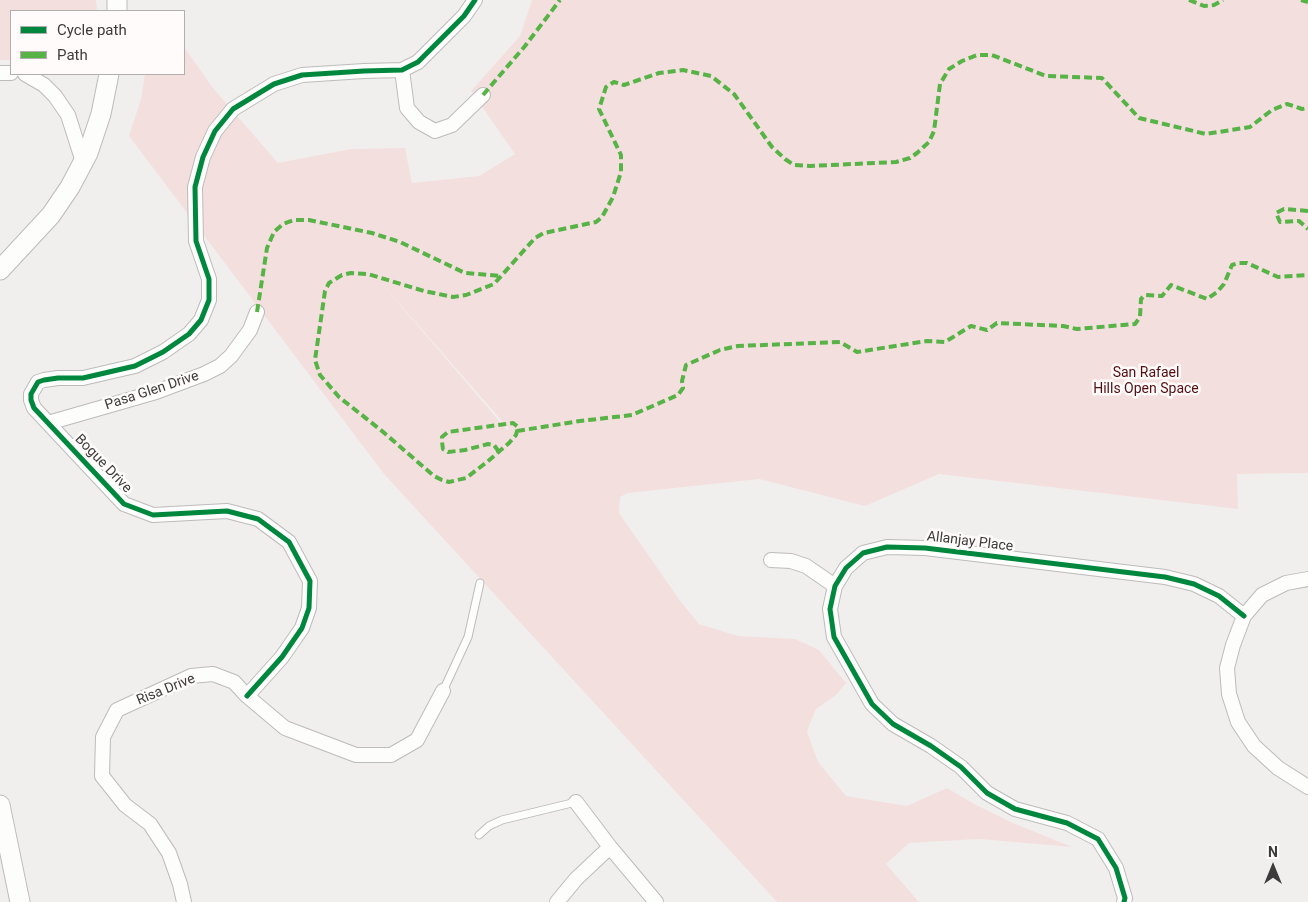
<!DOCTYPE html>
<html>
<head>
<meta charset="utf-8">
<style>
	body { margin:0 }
	#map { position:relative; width:1308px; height:902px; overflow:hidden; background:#f1efee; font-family:Roboto,sans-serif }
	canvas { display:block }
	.legend { position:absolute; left:10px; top:10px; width:175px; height:65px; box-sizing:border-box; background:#fffbfb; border:1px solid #b1aeae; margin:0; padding:6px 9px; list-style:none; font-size:15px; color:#3d3b3b }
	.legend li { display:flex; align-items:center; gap:10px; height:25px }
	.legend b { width:25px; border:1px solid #b1aeae }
	.north { position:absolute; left:1248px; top:842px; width:50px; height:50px; -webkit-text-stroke:4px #fffbfb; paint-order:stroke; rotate:0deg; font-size:14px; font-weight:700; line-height:20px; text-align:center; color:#3d3b3b }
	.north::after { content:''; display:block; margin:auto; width:18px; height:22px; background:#3d3b3b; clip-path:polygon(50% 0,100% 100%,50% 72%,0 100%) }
</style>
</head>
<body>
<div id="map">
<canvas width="1308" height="902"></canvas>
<ul class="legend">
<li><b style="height:6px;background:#00873e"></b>Cycle path</li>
<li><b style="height:6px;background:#57b346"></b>Path</li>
</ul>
<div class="north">N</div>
</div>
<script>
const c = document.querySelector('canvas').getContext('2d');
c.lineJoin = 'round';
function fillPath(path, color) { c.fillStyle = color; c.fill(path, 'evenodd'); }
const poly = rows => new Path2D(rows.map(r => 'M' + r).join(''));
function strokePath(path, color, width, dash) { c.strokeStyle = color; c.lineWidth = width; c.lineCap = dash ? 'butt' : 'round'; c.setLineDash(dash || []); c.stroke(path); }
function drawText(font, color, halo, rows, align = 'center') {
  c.font = font + ' Roboto,sans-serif'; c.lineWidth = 5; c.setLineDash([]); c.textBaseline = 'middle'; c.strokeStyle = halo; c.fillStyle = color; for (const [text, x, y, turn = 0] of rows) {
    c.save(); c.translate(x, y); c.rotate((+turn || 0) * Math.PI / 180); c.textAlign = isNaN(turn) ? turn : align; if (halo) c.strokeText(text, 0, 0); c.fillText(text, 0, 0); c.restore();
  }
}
const green = poly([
	[0,0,96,0,97,8,96,11,11,11,11,60,0,60],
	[532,0,1308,0,1308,473,1237,474,1238,509,939,474,865,506,759,479,628,493,620,497,619,513,681,602,699,624,738,636,795,639,819,650,846,683,836,695,816,709,807,731,818,762,846,796,907,806,947,788,976,805,1013,823,1072,847,979,839,909,843,886,864,919,902,777,902,384,474,129,136,141,99,145,74,184,74,184,47,213,88,278,163,351,149,405,148,412,183,479,176,515,154,471,91,520,36],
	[377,278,509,429,508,430,507,430]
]);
const service = poly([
	[443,691,468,637,480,583],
	[479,835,489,826,502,820,576,802]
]);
const minor = poly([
	[402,70,407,108,419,122,435,131,452,125,483,95],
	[0,73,11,73],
	[25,74,44,85,55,96,68,115,83,162],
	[48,423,156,392,204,374,220,366,231,356,250,330,257,312],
	[771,560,791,561,806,566,835,586],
	[1308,579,1286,583,1262,595,1244,616,1233,645,1227,668,1229,694,1238,722,1254,746,1278,768,1308,787],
	[247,696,282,657,302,628,309,608,310,581,289,542,258,519,227,511,153,515,124,504,34,408,31,400,31,394,38,382,44,380,58,378,83,378,135,366,163,352,189,334,201,320,209,300,209,279,196,241,195,187,203,157,215,131,233,109,274,84,302,75,364,71,402,70,418,62,464,16,475,0],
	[576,802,610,847,656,902],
	[184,902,180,884,169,853,150,824,125,805,102,776,103,737,117,710,191,676,213,674,234,682,247,696,285,728,356,755,391,755,417,740,443,691],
	[557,902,576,879,610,847],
	[1124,902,1125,898,1116,868,1098,839,1067,823,1015,809,987,793,961,767,931,746,893,724,872,704,834,637,830,609,835,586,846,568,863,553,887,547,925,548,1165,577,1194,584,1219,596,1244,616]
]);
const secondary = poly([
	[117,11,117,0],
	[0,270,51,215,70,187,88,153,101,114,109,74],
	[0,805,20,902]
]);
const quiet = poly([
	[1189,0,1204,6,1214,5,1223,0],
	[1301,0,1308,2],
	[483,95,525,46,560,0],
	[1308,211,1284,209,1276,213,1280,222,1299,221,1308,229],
	[257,312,267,248,274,232,283,224,294,220,309,220,372,233,400,242,465,273,502,276],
	[517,431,580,421,632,415,678,395,683,388,682,381,686,365,720,350,738,346,840,342,857,352,927,341,945,342,971,326,987,330,997,323,1063,326,1077,329,1135,324,1140,317,1141,299,1145,295,1162,296,1171,285,1207,299,1217,292,1224,284,1232,265,1238,263,1247,263,1278,277,1308,275],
	[499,452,494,445,488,444,465,450,448,452,443,449,442,442,442,437,448,432,513,423,518,427,516,435,509,443,487,462,466,478,449,482,442,480,434,476,382,431,339,397,320,375,315,360,325,291,329,283,342,275,351,273,368,274,424,291,453,297,466,295,494,284,535,238,544,233,596,222,602,217,613,197,621,172,621,155,599,109,606,87,614,82,624,85,659,73,683,70,711,76,734,94,772,147,785,159,794,165,810,166,896,162,910,158,917,153,929,142,934,131,940,84,949,69,962,61,977,55,992,55,1046,76,1102,78,1139,118,1206,134,1250,127,1272,110,1287,104,1302,109,1308,108]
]);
const cycleway = poly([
	[247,696,282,657,302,628,309,608,310,581,289,542,258,519,227,511,153,515,124,504,34,408,31,400,31,394,38,382,44,380,58,378,83,378,135,366,163,352,189,334,201,320,209,300,209,279,196,241,195,187,203,157,215,131,233,109,274,84,302,75,364,71,402,70,418,62,464,16,475,0],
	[1124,902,1125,898,1116,868,1098,839,1067,823,1015,809,987,793,961,767,931,746,893,724,872,704,834,637,830,609,835,586,846,568,863,553,887,547,925,548,1165,577,1194,584,1219,596,1244,616]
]);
const parkNames = [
	["San Rafael",1146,373],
	["Hills Open Space",1146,389]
];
const streetNames = [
	["Pasa Glen Drive",152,391,-18],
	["Bogue Drive",103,464,46],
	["Allanjay Place",970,542,7],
	["Risa Drive",166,690,-22]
];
fillPath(green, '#f3e0de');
strokePath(service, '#bdbbbb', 9);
strokePath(minor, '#bdbbbb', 16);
strokePath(secondary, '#bdbbbb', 21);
strokePath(service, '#fdfdfc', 7);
strokePath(minor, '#fdfdfc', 14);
strokePath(secondary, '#fdfdfc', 19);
strokePath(quiet, '#57b346', 4, [8, 4]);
strokePath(cycleway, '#00873e', 5);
drawText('14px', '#540e11', '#fffbfb', parkNames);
drawText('14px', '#3d3b3b', '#fffbfb', streetNames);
</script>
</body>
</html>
